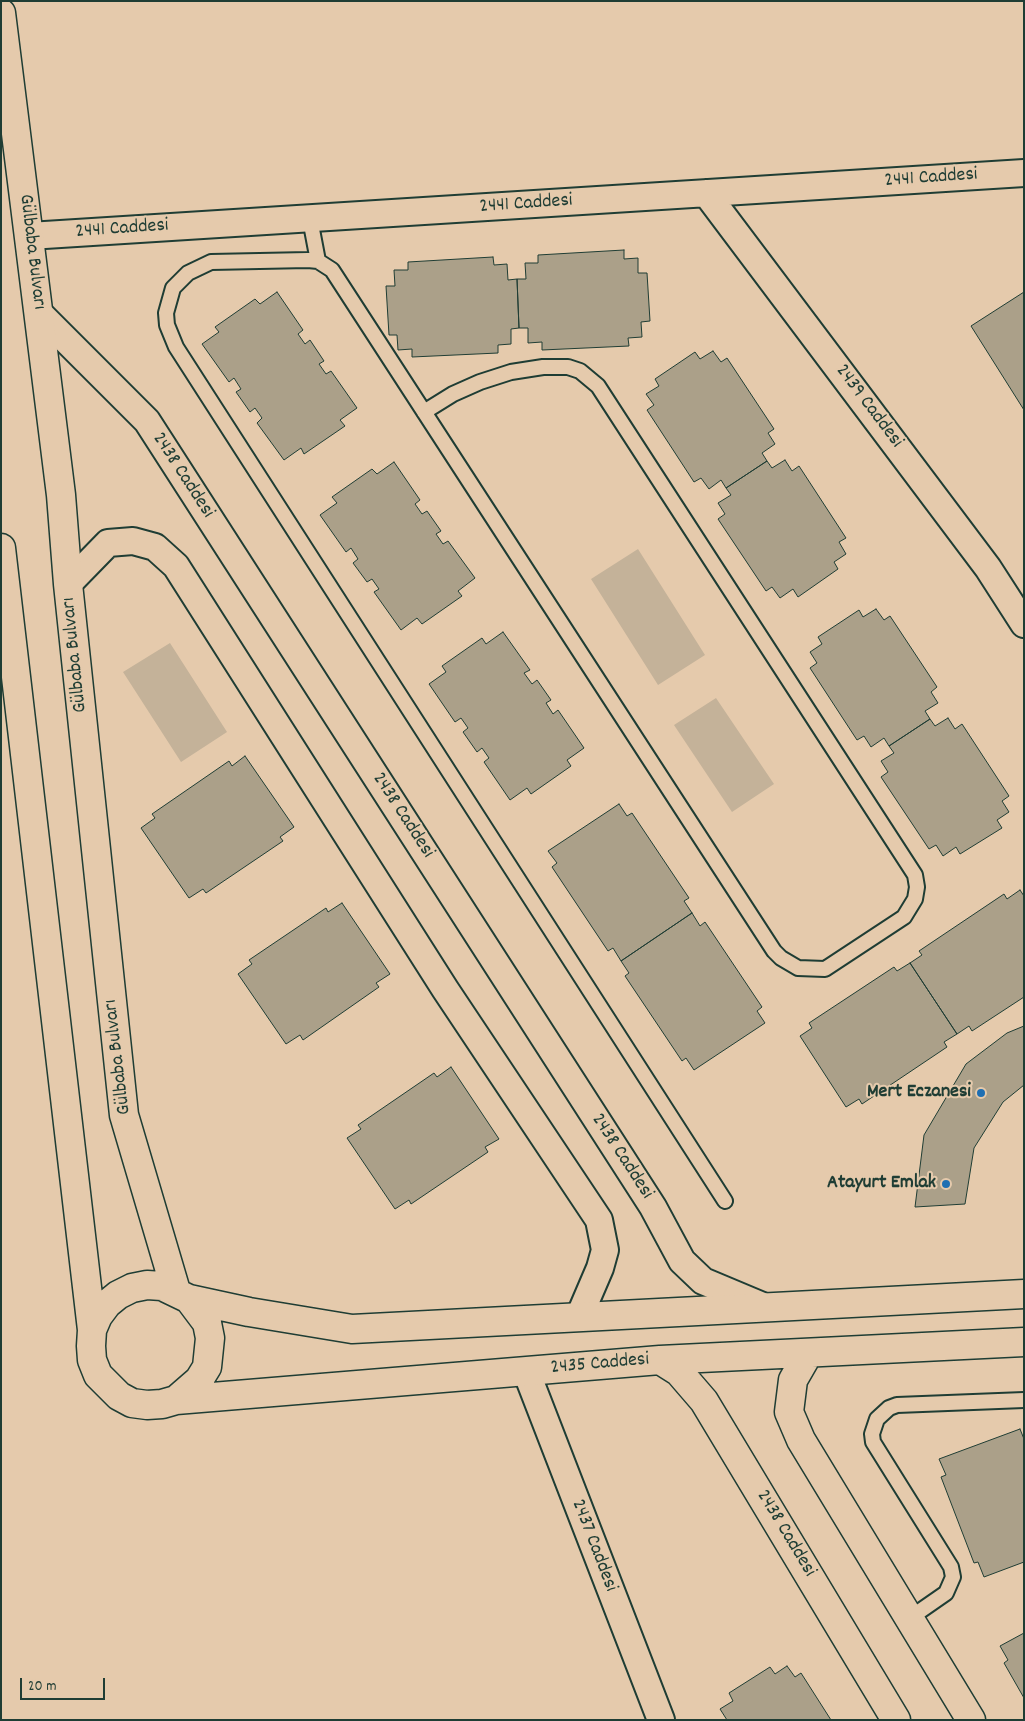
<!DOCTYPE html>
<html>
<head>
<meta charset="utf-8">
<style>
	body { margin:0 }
	#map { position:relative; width:1025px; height:1721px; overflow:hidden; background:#e5caac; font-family:Dekko,sans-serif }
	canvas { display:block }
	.frame { position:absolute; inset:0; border:2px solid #1f3d34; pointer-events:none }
	.scale { position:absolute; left:20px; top:1678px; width:85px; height:22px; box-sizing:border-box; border:2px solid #1f3d34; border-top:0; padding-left:6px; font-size:15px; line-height:18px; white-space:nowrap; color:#1f3d34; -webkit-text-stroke:4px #e5caac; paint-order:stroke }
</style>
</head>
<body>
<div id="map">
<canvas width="1025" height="1721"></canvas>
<div class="frame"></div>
<div class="scale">20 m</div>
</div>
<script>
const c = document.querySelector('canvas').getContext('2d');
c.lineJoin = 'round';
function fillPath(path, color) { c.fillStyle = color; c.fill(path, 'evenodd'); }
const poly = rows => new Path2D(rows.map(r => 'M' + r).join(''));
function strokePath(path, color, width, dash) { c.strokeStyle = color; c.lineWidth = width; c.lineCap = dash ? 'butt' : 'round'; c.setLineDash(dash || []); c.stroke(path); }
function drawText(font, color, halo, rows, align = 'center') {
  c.font = font + ' Dekko,sans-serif'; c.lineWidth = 4; c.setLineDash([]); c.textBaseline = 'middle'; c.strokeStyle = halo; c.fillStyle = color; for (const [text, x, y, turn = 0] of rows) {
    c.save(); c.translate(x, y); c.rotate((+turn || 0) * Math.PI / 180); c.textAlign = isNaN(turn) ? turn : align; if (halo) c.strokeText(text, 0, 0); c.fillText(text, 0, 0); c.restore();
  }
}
const green = poly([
	[638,549,705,655,658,685,591,579],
	[170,643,227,732,181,762,123,672],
	[716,698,774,784,732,812,674,725]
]);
const building = poly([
	[624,250,624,259,638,258,638,273,647,273,650,321,641,322,642,337,628,338,629,346,542,350,542,342,528,343,528,328,519,328,517,279,526,279,525,263,538,263,538,255,624,250],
	[493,257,494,265,507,264,508,280,517,279,519,328,511,329,511,344,498,345,498,353,412,357,412,349,398,350,397,335,389,335,386,286,395,286,394,270,408,270,408,262,493,257],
	[277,292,303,330,298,334,305,344,310,340,324,361,319,364,326,374,331,371,357,408,340,420,345,426,304,454,301,448,284,460,257,423,262,418,255,408,250,412,236,392,241,389,234,378,229,382,202,344,219,332,215,327,255,299,260,304,277,292],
	[1024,292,1024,410,971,326,1024,292],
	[713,351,721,362,727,358,774,429,768,433,775,444,762,453,767,461,726,488,721,480,709,489,701,478,694,482,647,410,654,405,646,394,659,386,655,379,695,352,700,359,713,351],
	[785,460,792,471,799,466,846,538,839,542,846,554,834,562,838,569,798,597,793,589,780,598,772,587,766,591,718,519,725,514,718,503,731,495,726,488,767,461,772,468,785,460],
	[394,462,420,500,415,504,422,514,427,511,441,531,436,534,443,544,448,541,475,578,458,591,462,596,422,624,417,618,401,630,374,592,379,589,372,579,367,582,353,563,358,559,351,548,346,552,320,515,337,503,332,497,372,469,377,474,394,462],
	[876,609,884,620,890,616,937,687,931,692,938,703,925,711,930,719,889,746,884,738,871,747,864,736,857,740,810,668,817,663,810,652,822,644,818,637,859,610,863,617,876,609],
	[503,632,530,670,524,673,532,684,537,680,551,700,546,703,553,714,558,710,584,748,567,760,571,766,531,794,527,788,510,800,484,762,489,758,482,748,477,752,463,732,468,728,461,718,455,722,429,684,446,672,442,666,482,638,486,644,503,632],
	[948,718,955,729,962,724,1009,796,1002,801,1009,812,997,820,1002,828,960,854,956,847,943,856,936,845,929,849,881,777,888,772,881,761,894,753,889,746,930,719,935,726,948,718],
	[245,756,294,827,280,837,283,841,206,893,203,889,189,898,141,828,155,818,152,814,229,761,232,766,245,756],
	[619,804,627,816,632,813,689,898,684,901,692,913,621,961,613,948,608,951,552,867,557,863,548,851,619,804],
	[1020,890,1024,896,1024,997,972,1031,969,1026,957,1034,910,963,922,955,919,951,1004,894,1007,899,1020,890],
	[342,903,390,974,376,983,379,987,303,1040,300,1035,286,1044,238,974,252,964,249,960,326,908,328,912,342,903],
	[692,913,700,926,705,922,762,1007,757,1011,765,1023,694,1070,686,1058,682,1061,625,976,629,973,621,961,692,913],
	[910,963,957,1034,944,1042,947,1047,862,1104,859,1099,846,1107,800,1036,812,1028,809,1023,894,967,897,971,910,963],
	[1024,1026,1024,1085,1003,1102,974,1148,965,1204,915,1207,924,1135,966,1064,1007,1033,1024,1026],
	[451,1067,499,1139,485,1147,488,1152,411,1204,409,1200,395,1209,347,1138,361,1129,358,1125,434,1073,437,1077,451,1067],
	[1020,1429,1024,1439,1024,1562,984,1577,978,1562,974,1563,941,1477,946,1475,939,1459,1020,1429],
	[1024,1633,1024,1698,1004,1663,1008,1660,1000,1646,1024,1633],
	[787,1666,795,1677,801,1673,831,1720,727,1720,720,1709,733,1701,729,1693,770,1667,775,1674,787,1666]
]);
const lane = poly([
	[310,219,318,261],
	[424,412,453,394,480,382,511,372,543,367,568,367,580,371,598,386,915,875,917,887,915,899,904,917,825,969,798,968,781,958,774,951,332,270,318,261,308,260,211,262,188,273,173,288,166,313,167,325,176,347,725,1201],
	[910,1618,946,1593,953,1577,951,1567,873,1442,872,1434,877,1419,889,1408,897,1405,1024,1400]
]);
const street = poly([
	[706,193,988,568,1024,624],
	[29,236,1024,173],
	[39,313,147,421,653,1207,682,1261,703,1281,765,1307],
	[68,584,108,543,133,541,155,547,176,566,445,989,599,1220,605,1250,600,1268,579,1317],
	[526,1371,661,1720]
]);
const secondary = poly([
	[1,13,61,495,68,584,124,1115,176,1291],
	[1,548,92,1330],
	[189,1299,207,1323,210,1338,207,1367,199,1380,176,1400,162,1404,147,1405,132,1403,119,1396,98,1375,92,1360,91,1346,92,1330,98,1316,107,1304,118,1295,132,1288,147,1285,162,1286,189,1299,249,1312,352,1329,1024,1294],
	[808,1354,793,1380,789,1412,801,1440,971,1720],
	[660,1360,679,1372,704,1401,896,1720],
	[176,1400,660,1360,1024,1342]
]);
const markers = [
	[981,1093,5,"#1f6fb2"],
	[946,1184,5,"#1f6fb2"]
];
const streetNames = [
	["2441 Caddesi",931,179,-4],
	["2441 Caddesi",526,205,-4],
	["2441 Caddesi",122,230,-4],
	["Gülbaba Bulvarı",31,252,83],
	["2439 Caddesi",868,407,53],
	["2438 Caddesi",182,476,57],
	["Gülbaba Bulvarı",76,655,-96],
	["2438 Caddesi",402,816,57],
	["Gülbaba Bulvarı",119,1057,-97],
	["2438 Caddesi",621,1157,57],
	["2435 Caddesi",600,1365,-5],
	["2438 Caddesi",785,1534,59],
	["2437 Caddesi",593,1546,69]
];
const poiNames = [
	["Mert Eczanesi",971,1093],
	["Atayurt Emlak",936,1184]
];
fillPath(green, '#c4b299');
fillPath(building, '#aba089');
strokePath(building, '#1f3d34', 1);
strokePath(lane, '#1f3d34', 18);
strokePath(street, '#1f3d34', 30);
strokePath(secondary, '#1f3d34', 31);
strokePath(lane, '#e5caac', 14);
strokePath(street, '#e5caac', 26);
strokePath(secondary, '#e5caac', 28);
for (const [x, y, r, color] of markers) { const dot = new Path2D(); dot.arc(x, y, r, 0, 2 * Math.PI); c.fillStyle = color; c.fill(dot); strokePath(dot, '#e5caac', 2); }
drawText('20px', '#1f3d34', '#e5caac', streetNames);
drawText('bold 20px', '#1f3d34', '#e5caac', poiNames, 'right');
</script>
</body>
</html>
